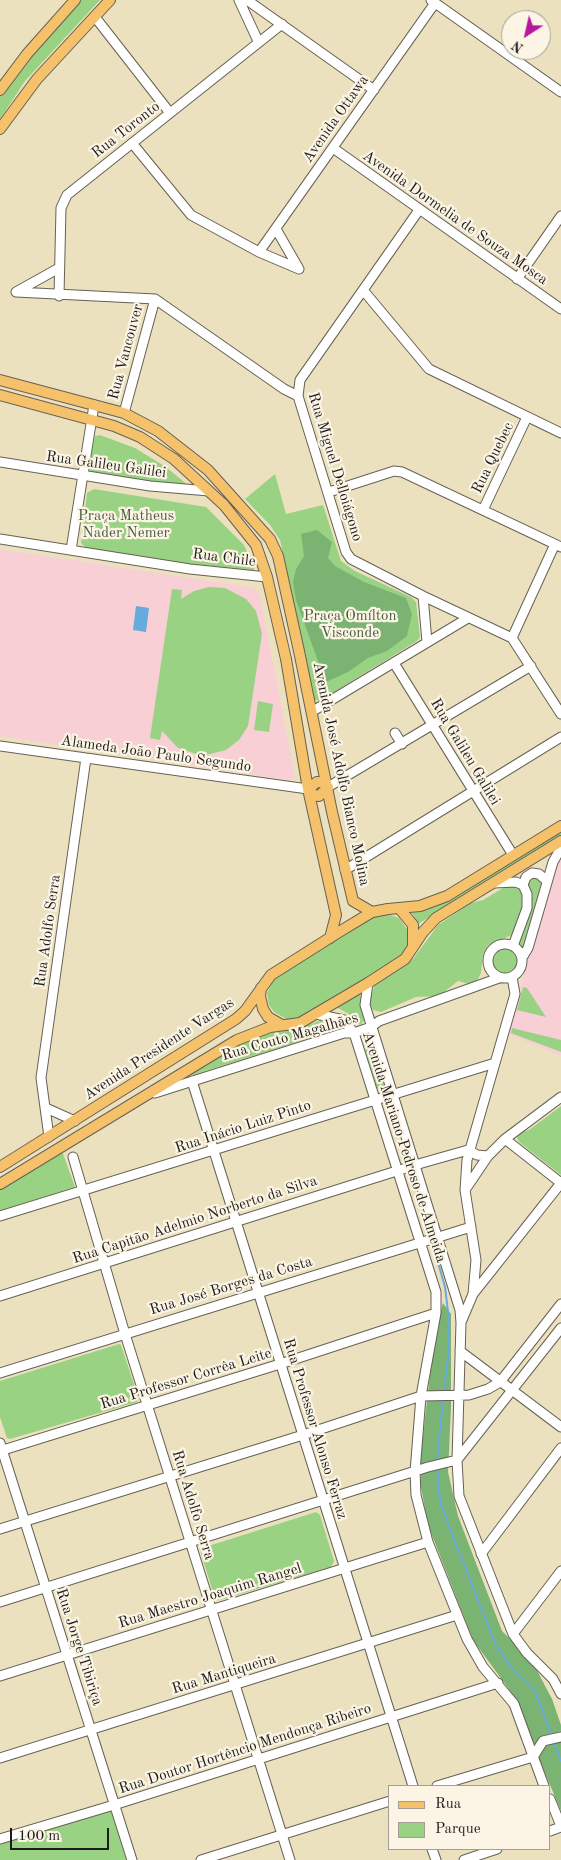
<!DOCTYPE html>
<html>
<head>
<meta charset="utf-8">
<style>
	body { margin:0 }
	#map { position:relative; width:561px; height:1860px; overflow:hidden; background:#ece1bf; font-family:"Old Standard TT",serif }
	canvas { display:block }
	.legend { position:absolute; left:388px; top:1785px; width:162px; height:65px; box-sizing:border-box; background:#fcf5e5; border:1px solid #a29e95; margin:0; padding:6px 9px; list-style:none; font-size:15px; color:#1c1c1c }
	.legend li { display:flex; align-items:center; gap:10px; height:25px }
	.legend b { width:25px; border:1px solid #a29e95 }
	.north { position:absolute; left:501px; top:10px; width:50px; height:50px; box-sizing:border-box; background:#fcf5e5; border:1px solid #a29e95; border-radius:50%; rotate:215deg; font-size:14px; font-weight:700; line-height:20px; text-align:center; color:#1c1c1c }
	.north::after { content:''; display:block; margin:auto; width:18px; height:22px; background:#b5179e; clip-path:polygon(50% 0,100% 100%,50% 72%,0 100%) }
	.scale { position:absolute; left:10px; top:1828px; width:99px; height:22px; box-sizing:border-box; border:2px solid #1c1c1c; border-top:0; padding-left:6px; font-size:15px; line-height:18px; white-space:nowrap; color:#1c1c1c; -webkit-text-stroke:4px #fcf5e5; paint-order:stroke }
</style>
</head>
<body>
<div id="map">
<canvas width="561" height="1860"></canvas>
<ul class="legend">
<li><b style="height:6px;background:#f5c16b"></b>Rua</li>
<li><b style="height:14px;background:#9ad284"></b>Parque</li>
</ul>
<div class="north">N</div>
<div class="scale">100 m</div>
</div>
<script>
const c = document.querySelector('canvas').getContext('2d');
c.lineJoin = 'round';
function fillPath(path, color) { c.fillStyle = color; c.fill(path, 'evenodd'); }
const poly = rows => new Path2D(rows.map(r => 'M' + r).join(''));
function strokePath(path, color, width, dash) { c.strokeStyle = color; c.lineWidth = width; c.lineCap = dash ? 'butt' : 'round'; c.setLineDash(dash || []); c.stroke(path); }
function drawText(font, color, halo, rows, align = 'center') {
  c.font = font + ' "Old Standard TT",serif'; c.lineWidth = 4.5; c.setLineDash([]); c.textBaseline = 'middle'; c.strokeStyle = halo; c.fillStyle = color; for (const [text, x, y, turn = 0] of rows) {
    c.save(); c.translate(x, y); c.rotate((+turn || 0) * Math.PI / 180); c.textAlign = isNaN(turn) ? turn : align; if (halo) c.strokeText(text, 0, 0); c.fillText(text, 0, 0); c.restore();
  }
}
const built = poly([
	[0,549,249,587,256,590,260,596,295,778,288,780,0,736],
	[561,856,561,1056,508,1034,532,944,554,870]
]);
const green = poly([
	[81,0,100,0,25,81,0,119,0,97,7,87,32,53],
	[100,435,135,448,166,467,190,487,188,489,91,472,89,468,94,440,95,436],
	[275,474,286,514,323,505,341,561,355,571,411,597,416,602,420,637,417,641,319,701,314,699,280,540,270,525,245,499],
	[94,489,206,507,244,545,254,568,254,572,250,574,86,548,81,543,87,493],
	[209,587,225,588,246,599,256,611,262,634,248,726,239,740,226,750,202,756,178,748,162,731,160,740,150,738,172,589,182,590,181,599,194,591],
	[258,701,273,704,269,732,254,730],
	[561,831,561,835,418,924,412,913,415,911,448,901],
	[535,875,543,885,523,948,519,943,531,903,527,882],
	[508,885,517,886,522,890,526,900,512,935,488,945,483,954,481,973,477,981,472,985,458,981,439,996,416,997,381,1012,373,1010,369,1002,375,984,413,959,438,925,471,903,483,900],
	[388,914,399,918,409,932,409,944,400,958,305,1017,288,1020,274,1012,269,1005,267,993,275,978,375,916],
	'491 961a13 13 0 1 1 26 0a13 13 0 1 1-26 0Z',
	[523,987,527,988,546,1017,517,1010],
	[360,993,364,1021,360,1025,349,1014,336,1007],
	[324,1019,339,1022,345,1027,186,1077,247,1039,279,1030,303,1027],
	[512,1028,561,1040,561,1052,511,1033],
	[365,1038,371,1039,386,1087,381,1090,377,1088,363,1042],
	[561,1106,561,1175,519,1142,517,1138,518,1133,529,1130],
	[62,1151,75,1187,0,1211,0,1189],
	[119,1344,121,1345,139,1399,137,1402,10,1439,7,1438,0,1417,0,1381],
	[316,1512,320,1515,334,1561,331,1567,220,1600,215,1599,200,1550,202,1548],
	[112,1810,128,1860,0,1860,0,1842]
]);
const forest = poly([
	[317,530,332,542,328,558,335,566,364,582,406,598,412,614,407,636,387,651,368,658,348,672,326,682,319,678,319,664,296,600,293,582,296,569,304,556,301,534],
	[443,1303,451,1314,451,1408,448,1472,458,1516,502,1631,532,1661,552,1699,561,1725,561,1811,511,1692,473,1640,428,1525,421,1487,421,1453,435,1332]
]);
const water = poly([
	[136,606,149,608,146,632,133,630]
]);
const stream = poly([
	[435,1252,445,1287,449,1320,449,1348,444,1393],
	[437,1462,443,1398],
	[437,1467,440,1501,447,1521,496,1646,511,1667,535,1691,552,1736],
	[553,1741,561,1761]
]);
const minor = poly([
	[239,0,258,41],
	[247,0,374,90],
	[431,0,561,92],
	[95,17,170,113],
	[132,143,191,215,259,252,299,269],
	[333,148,561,309],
	[419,210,300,380,298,396,346,552,351,559,423,596,512,638,561,714],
	[276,229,299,269],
	[259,252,435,3],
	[517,279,561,216],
	[363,290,429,369,561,433],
	[16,292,155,299,284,389,298,396],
	[16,292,59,268],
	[59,296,61,208,67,195,282,24],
	[124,413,155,299],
	[0,462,150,486,209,491],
	[329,492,394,471,402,472,561,547],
	[483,510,527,417],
	[0,539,190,569,267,577],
	[71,550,94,405],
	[423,596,427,642],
	[512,638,555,544],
	[394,663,513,855],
	[313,711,468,618],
	[395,733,402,744],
	[0,746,308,789],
	[328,787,531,666],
	[345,870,561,737],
	[494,883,516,882,523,885,527,894,527,908,513,946],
	[523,885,526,877,532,873,539,874,547,881],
	'488 961a17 17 0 1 1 34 0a17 17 0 1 1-34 0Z',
	[522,958,528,948,553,862,561,848],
	[368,983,365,1005,460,1310,461,1323,457,1460,459,1496,513,1634,527,1653,553,1679,561,1694],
	[316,1014,344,1020,354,1033,436,1292,436,1313,421,1396,415,1472,416,1495,428,1542,467,1639,483,1667,514,1704,544,1786],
	[192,1081,413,1786],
	[155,1093,344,1033,354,1033,371,1027,379,1021,499,978],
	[46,1108,75,1121],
	[49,1137,41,1078,86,758],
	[505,1139,561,1183],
	[73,1157,125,1334,290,1860],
	[465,1190,488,1156,505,1139,561,1097],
	[0,1216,495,1063],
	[473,1294,476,1260,465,1190,467,1160,515,994,512,977],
	[0,1296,422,1163,468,1150,477,1155,488,1156],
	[462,1320,473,1294,561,1183],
	[460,1351,561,1427],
	[0,1373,471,1227],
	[0,1443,132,1860],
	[0,1451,280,1364,436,1313],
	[0,1529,303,1435,421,1396,469,1395,488,1389,500,1382,561,1304],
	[481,1554,561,1448],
	[0,1602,428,1467,457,1460,561,1328],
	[513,1634,561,1571],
	[0,1676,428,1542],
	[0,1758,457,1615],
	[437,1786,533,1757,543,1741,561,1737],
	[550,1799,561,1826],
	[550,1831,561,1827],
	[0,1839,114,1805,498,1683],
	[432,1849,436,1860],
	[201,1860,390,1801],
	[464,1860,497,1849]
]);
const major = poly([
	[0,90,27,54,75,0],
	[0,129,37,79,110,0],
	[0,380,124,413,158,431,208,470,270,539,278,556,299,651,332,812,353,901,372,912],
	[0,395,114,426,140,437,174,459,224,505,256,545,267,577,286,659,308,789,336,915,330,938],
	[317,782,322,782,328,787,319,796,314,795,308,789,317,782],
	[399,908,413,925,413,946],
	[261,988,260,996,263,1009,268,1017,282,1025],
	[0,1167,236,1019,245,1011,271,975,339,932,372,912,388,909,420,906,447,896,561,826],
	[0,1184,237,1040,270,1027,300,1023,368,983,405,959,423,932,436,918,561,841]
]);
const streetNames = [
	["Avenida Ottawa",336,119,-55],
	["Rua Toronto",126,130,-38],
	["Avenida Dormelia de Souza Mosca",455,218,35],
	["Rua Vancouver",126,352,-75],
	["Rua Quebec",493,458,-64],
	["Rua Galileu Galilei",106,465,8],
	["Rua Miguel Delloiágono",335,467,73],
	["Rua Chile",224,558,7],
	["Rua Galileu Galilei",465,752,59],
	["Alameda João Paulo Segundo",156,754,8],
	["Avenida José Adolfo Bianco Molina",341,774,78],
	["Rua Adolfo Serra",48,931,-82],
	["Rua Couto Magalhães",290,1037,-16],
	["Avenida Presidente Vargas",159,1049,-33],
	["Rua Inácio Luiz Pinto",243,1127,-18],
	["Avenida Mariano Pedroso de Almeida",404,1147,72],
	["Rua Capitão Adelmio Norberto da Silva",195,1220,-18],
	["Rua José Borges da Costa",231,1286,-17],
	["Rua Professor Corrêa Leite",186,1379,-17],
	["Rua Professor Alonso Ferraz",315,1429,73],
	["Rua Adolfo Serra",193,1505,73],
	["Rua Maestro Joaquim Rangel",210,1596,-17],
	["Rua Jorge Tibiriça",79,1647,72],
	["Rua Mantiqueira",224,1674,-17],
	["Rua Doutor Hortêncio Mendonça Ribeiro",245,1749,-18]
];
const parkNames = [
	["Praça Matheus",126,516],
	["Nader Nemer",126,533],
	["Praça Omílton",350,616],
	["Visconde",350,633]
];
fillPath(built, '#f7cfd5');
fillPath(green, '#9ad284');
fillPath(forest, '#7bb472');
fillPath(water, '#67aadc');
strokePath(stream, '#67aadc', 2);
strokePath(minor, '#656155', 11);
strokePath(major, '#656155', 12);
strokePath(minor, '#fff', 9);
strokePath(major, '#f5c16b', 10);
drawText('15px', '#1c1c1c', '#fcf5e5', streetNames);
drawText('15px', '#485c40', '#fcf5e5', parkNames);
</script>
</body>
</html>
